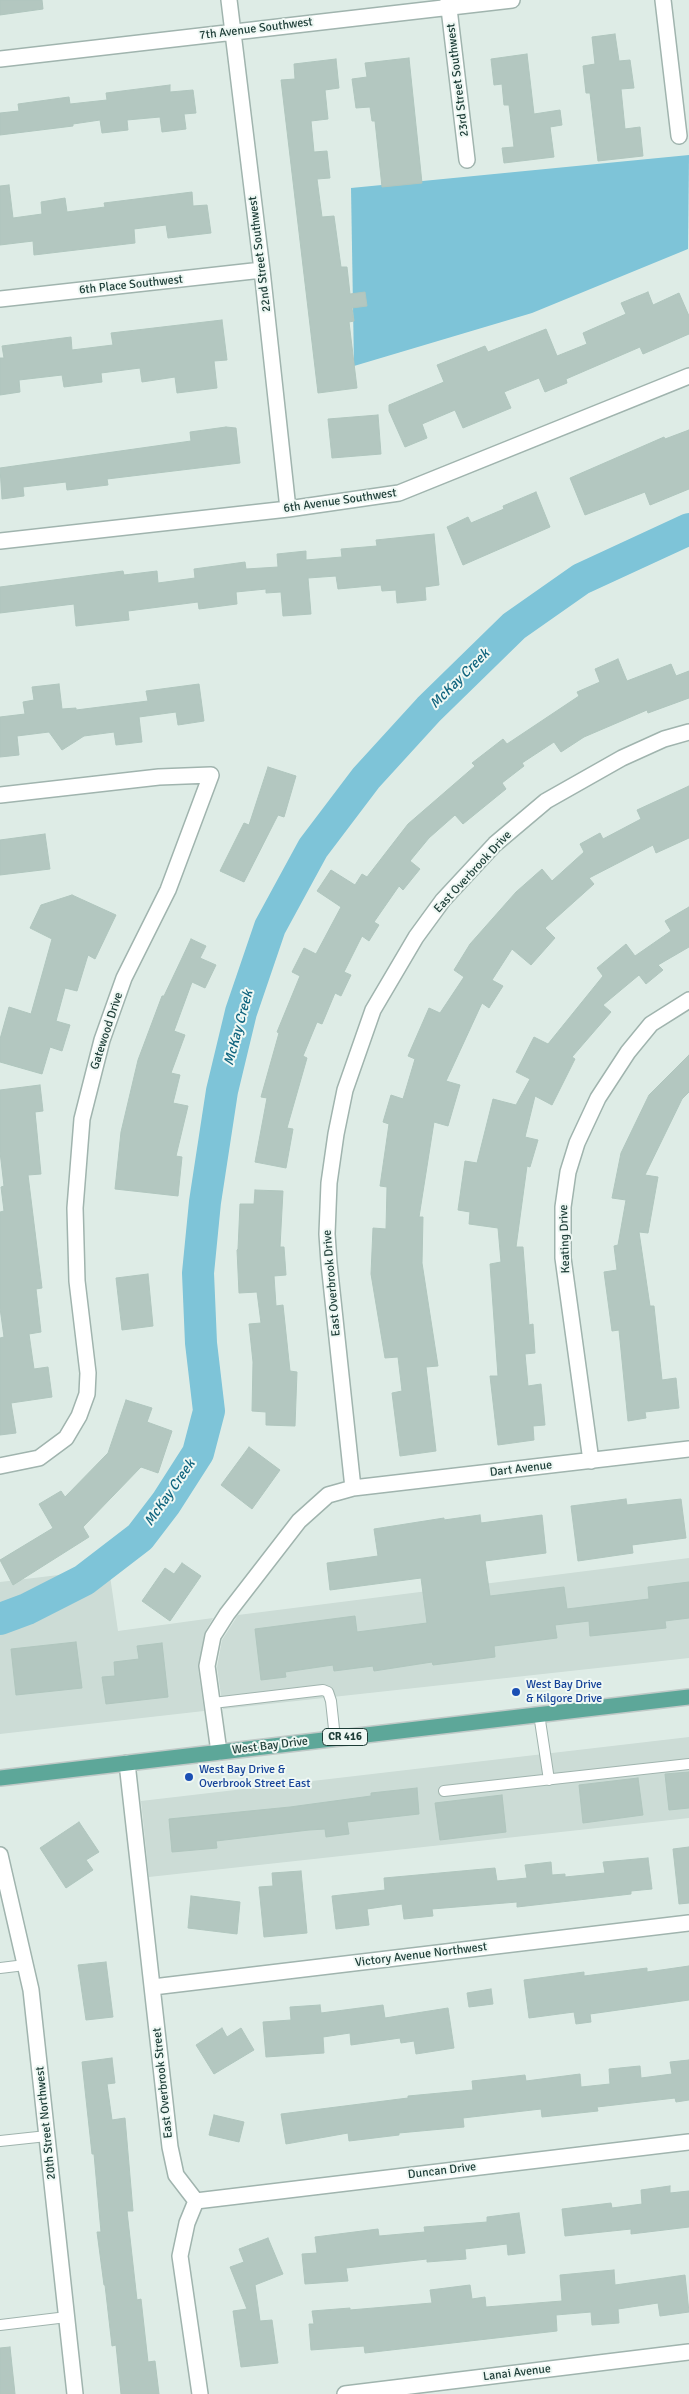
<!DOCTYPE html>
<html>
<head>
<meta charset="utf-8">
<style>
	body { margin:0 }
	canvas { display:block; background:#deece6 }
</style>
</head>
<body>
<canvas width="689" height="2394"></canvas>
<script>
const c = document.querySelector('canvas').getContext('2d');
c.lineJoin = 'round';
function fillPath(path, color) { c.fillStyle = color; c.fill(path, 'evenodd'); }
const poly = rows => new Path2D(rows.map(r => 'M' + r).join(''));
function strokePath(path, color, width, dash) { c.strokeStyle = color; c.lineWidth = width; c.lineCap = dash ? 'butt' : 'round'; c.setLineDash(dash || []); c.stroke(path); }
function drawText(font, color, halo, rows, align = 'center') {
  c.font = font + ' Signika,sans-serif'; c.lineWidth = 4; c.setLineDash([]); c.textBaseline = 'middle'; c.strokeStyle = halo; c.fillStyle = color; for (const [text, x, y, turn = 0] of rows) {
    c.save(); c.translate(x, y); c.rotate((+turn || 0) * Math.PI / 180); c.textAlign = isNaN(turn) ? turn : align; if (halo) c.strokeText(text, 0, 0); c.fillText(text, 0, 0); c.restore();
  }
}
const built = poly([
	[689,1558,689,1658,223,1709,217,1667,222,1640,238,1615],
	[109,1569,118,1631,213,1618,206,1630,198,1668,204,1711,0,1734,0,1582],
	[689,1737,689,1818,149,1877,141,1801]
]);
const water = poly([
	[689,155,688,249,532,313,354,366,351,188]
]);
const river = poly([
	[0,1619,27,1609,84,1580,140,1537,166,1503,198,1453,209,1411,201,1343,198,1273,205,1202,222,1091,241,1012,270,927,313,848,366,778,429,709,514,626,581,579,689,529]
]);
const building = poly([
	[0,0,42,0,43,9,0,15,0,0],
	[615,34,619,61,630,60,634,88,621,89,625,129,640,127,643,156,598,161,590,93,586,93,583,66,595,64,592,37,615,34],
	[527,54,534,114,560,110,562,125,550,127,554,157,504,163,502,148,514,147,509,105,504,105,502,84,494,85,491,59,527,54],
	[409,58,422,183,382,187,375,121,372,121,370,107,356,108,352,79,367,77,365,63,409,58],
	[336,59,339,88,325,90,328,119,311,121,314,152,327,151,330,178,317,179,322,217,334,216,341,267,347,267,350,294,365,292,367,306,352,308,354,321,349,322,357,388,318,393,281,80,295,79,294,64,336,59],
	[170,85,170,92,193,90,196,113,184,114,186,129,162,132,160,117,127,120,128,130,102,133,100,120,73,124,73,126,0,135,0,113,19,111,18,104,69,97,70,104,107,100,106,93,170,85],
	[9,185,13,218,42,214,41,202,65,198,67,212,105,207,104,203,192,192,193,206,207,205,211,233,168,238,166,225,134,229,135,243,34,255,33,241,0,245,0,186,9,185],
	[648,292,653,305,679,293,689,316,689,334,643,354,640,347,566,379,567,383,545,392,539,378,504,392,511,408,463,428,455,410,422,424,427,438,405,447,389,411,389,405,444,382,437,365,485,346,488,352,546,329,557,356,587,344,583,333,626,314,621,303,648,292],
	[222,320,227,360,214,361,217,388,177,393,175,377,142,382,140,368,101,373,102,382,64,387,62,375,19,380,20,392,0,395,0,358,4,358,2,346,71,337,72,350,113,345,111,333,222,320],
	[378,415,381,454,332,458,328,419,378,415],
	[226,427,236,428,240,463,107,479,108,485,67,490,66,482,23,487,24,496,2,499,0,468,191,441,190,432,226,427],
	[689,430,689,489,650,505,645,492,585,515,570,478,664,437,665,439,689,430],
	[536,492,550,527,463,565,447,527,468,517,471,523,504,509,503,506,536,492],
	[434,534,439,585,425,587,426,600,397,603,396,590,382,591,381,585,338,589,336,576,308,578,311,614,283,616,281,592,266,593,266,589,236,592,237,604,199,609,198,602,128,611,129,620,76,626,74,604,0,613,0,587,123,571,124,575,157,571,158,583,195,578,194,569,245,562,246,569,278,567,277,554,306,551,306,560,342,557,341,549,377,546,376,540,434,534],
	[618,659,627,681,671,664,676,676,689,671,689,698,648,713,647,710,584,737,561,752,554,742,522,763,524,766,502,783,506,789,463,824,455,815,429,838,410,861,420,869,403,890,399,886,374,922,379,925,369,941,362,936,344,972,351,975,341,996,335,993,322,1024,317,1022,303,1056,307,1058,287,1128,293,1129,286,1168,255,1162,267,1098,261,1097,279,1033,277,1032,300,976,292,972,304,948,316,954,341,907,317,891,331,870,355,885,362,874,367,877,408,824,475,766,472,763,503,739,507,744,579,696,577,692,600,682,595,669,618,659],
	[59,684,62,709,76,708,76,710,148,701,146,691,199,684,204,721,178,725,176,712,139,717,142,742,116,745,114,732,84,736,62,750,49,732,17,736,19,755,0,757,0,717,25,714,23,702,34,700,32,687,59,684],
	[268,767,296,776,284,817,278,815,244,882,220,871,244,823,249,825,268,767],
	[689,786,689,838,656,853,653,845,589,878,594,884,545,928,555,938,531,965,512,949,492,980,503,986,489,1008,482,1003,446,1081,460,1085,448,1126,434,1122,419,1217,423,1217,422,1263,438,1366,426,1367,436,1451,400,1456,392,1393,402,1391,398,1357,385,1358,371,1274,373,1228,386,1229,387,1187,380,1186,389,1124,383,1122,391,1095,403,1099,415,1059,408,1056,429,1008,440,1013,464,977,454,970,470,944,516,892,542,869,552,881,584,852,580,844,600,833,603,839,641,819,637,810,689,786],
	[45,834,50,869,0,875,0,840,45,834],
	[72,895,116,915,95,959,88,955,77,991,65,988,56,1021,70,1025,62,1051,50,1047,42,1074,0,1062,0,1039,9,1007,31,1014,52,939,30,928,41,905,72,895],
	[689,907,689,947,658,965,663,970,646,984,639,975,603,1005,611,1012,572,1057,575,1059,552,1105,535,1096,525,1137,538,1140,530,1167,527,1166,516,1247,523,1247,529,1325,533,1324,535,1353,525,1354,528,1386,541,1384,545,1425,533,1426,534,1440,498,1445,490,1376,498,1376,490,1264,501,1262,498,1228,469,1224,470,1212,458,1210,465,1161,477,1163,493,1099,516,1105,530,1079,516,1072,534,1037,548,1044,603,976,597,968,626,944,635,956,671,931,665,921,689,907],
	[191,939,206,946,200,958,216,965,205,988,192,982,174,1031,185,1035,171,1073,180,1075,173,1103,188,1106,176,1156,182,1157,178,1196,115,1189,121,1132,138,1060,162,996,164,996,191,939],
	[689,1055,689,1092,682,1099,645,1175,658,1177,648,1233,639,1232,650,1306,654,1306,662,1380,676,1378,679,1408,645,1412,646,1418,628,1421,619,1330,612,1331,604,1272,617,1270,614,1246,618,1245,626,1200,612,1198,621,1153,649,1095,689,1055],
	[40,1085,43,1111,35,1112,41,1174,28,1175,42,1288,36,1289,41,1332,29,1334,34,1369,48,1367,52,1397,11,1403,16,1433,0,1435,0,1338,4,1337,0,1308,0,1212,4,1211,1,1187,4,1186,0,1152,0,1090,40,1085],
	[255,1190,283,1191,280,1247,284,1247,286,1275,274,1276,276,1306,283,1305,290,1371,297,1372,295,1426,266,1425,266,1412,252,1411,253,1362,249,1324,261,1323,257,1292,239,1293,237,1250,238,1249,240,1204,254,1204,255,1190],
	[148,1274,153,1326,122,1330,116,1278,148,1274],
	[126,1400,152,1408,147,1422,172,1431,158,1473,141,1467,83,1527,89,1537,13,1585,0,1560,53,1528,39,1504,61,1491,65,1497,108,1453,126,1400],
	[249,1447,280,1470,252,1509,221,1485,249,1447],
	[626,1499,627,1505,681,1499,686,1538,632,1545,633,1553,578,1561,571,1506,626,1499],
	[480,1515,481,1523,542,1515,546,1553,485,1561,490,1596,564,1587,567,1609,649,1599,648,1587,689,1582,689,1618,665,1621,666,1628,590,1636,589,1621,555,1625,557,1638,494,1646,495,1657,433,1665,432,1662,374,1671,373,1666,334,1671,333,1665,285,1672,286,1677,261,1680,255,1629,355,1616,357,1632,427,1623,421,1578,330,1590,327,1563,378,1556,374,1529,444,1518,444,1520,480,1515],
	[182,1563,201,1576,170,1621,142,1601,165,1568,174,1574,182,1563],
	[76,1642,82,1688,16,1695,11,1649,76,1642],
	[162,1643,168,1697,106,1704,102,1677,115,1676,114,1662,139,1659,137,1646,162,1643],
	[689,1772,689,1808,669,1810,665,1774,689,1772],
	[638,1778,643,1815,583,1823,579,1785,638,1778],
	[417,1788,419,1814,347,1822,349,1834,326,1837,325,1829,309,1830,216,1841,217,1848,172,1852,169,1819,290,1807,371,1796,371,1793,417,1788],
	[502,1795,506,1832,440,1840,435,1803,502,1795],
	[79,1822,99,1852,86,1860,93,1870,66,1888,40,1848,79,1822],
	[689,1847,689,1903,679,1904,673,1849,689,1847],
	[648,1858,652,1889,631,1891,631,1894,517,1907,517,1902,432,1909,433,1916,404,1919,402,1904,367,1909,369,1925,336,1929,332,1896,385,1890,384,1878,495,1868,497,1881,527,1878,525,1865,551,1862,552,1875,565,1874,565,1877,605,1873,603,1862,648,1858],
	[301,1871,307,1933,264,1937,259,1887,273,1886,272,1873,301,1871],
	[191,1896,240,1902,237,1934,188,1928,191,1896],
	[106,1962,113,2017,86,2020,78,1965,106,1962],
	[689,1966,689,2000,590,2014,591,2022,576,2024,574,2012,529,2018,524,1980,584,1972,584,1976,647,1968,647,1972,689,1966],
	[491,1989,493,2004,469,2007,467,1993,491,1989],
	[320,2005,321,2013,383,2005,385,2018,448,2008,454,2048,416,2054,414,2041,401,2043,400,2038,351,2045,350,2033,323,2037,324,2053,266,2057,263,2022,291,2020,290,2007,320,2005],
	[222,2028,227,2037,241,2028,254,2050,214,2074,196,2045,222,2028],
	[112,2058,115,2083,107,2084,112,2120,125,2118,133,2211,127,2211,137,2300,141,2299,148,2362,155,2361,159,2394,121,2394,116,2345,112,2346,105,2285,104,2285,97,2232,101,2232,94,2154,92,2154,82,2062,112,2058],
	[689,2060,689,2100,676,2102,675,2098,597,2107,598,2111,542,2117,541,2109,463,2118,464,2127,399,2133,399,2135,349,2141,348,2133,286,2144,281,2114,408,2098,408,2096,473,2090,472,2081,525,2075,526,2081,580,2074,581,2087,610,2084,609,2069,640,2066,641,2078,672,2074,670,2062,689,2060],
	[214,2115,244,2122,239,2142,209,2135,214,2115],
	[670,2186,670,2193,689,2191,689,2227,631,2234,631,2229,565,2236,562,2209,611,2203,612,2208,642,2204,641,2190,670,2186],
	[519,2213,525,2253,508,2255,507,2244,465,2249,466,2259,427,2262,427,2259,346,2268,348,2281,305,2284,302,2254,317,2253,315,2237,378,2229,379,2236,425,2232,424,2227,487,2222,487,2217,519,2213],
	[268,2238,283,2274,255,2285,260,2321,272,2320,278,2363,241,2367,233,2311,247,2309,230,2267,244,2262,239,2249,268,2238],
	[614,2270,615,2285,685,2275,689,2312,660,2316,658,2303,618,2309,619,2323,592,2325,591,2312,556,2315,557,2331,365,2353,364,2346,311,2350,309,2324,314,2324,312,2311,350,2308,350,2310,432,2303,430,2290,470,2285,472,2299,485,2297,486,2307,562,2301,560,2275,614,2270],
	[10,2347,15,2394,0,2394,0,2348,10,2347]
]);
const service = poly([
	[213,1703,323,1690,328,1692,331,1701,335,1738],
	[539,1714,549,1780],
	[444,1791,689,1764],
	[0,1968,25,1965],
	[0,2141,47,2136],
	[0,2325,67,2317]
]);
const minor = poly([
	[229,0,262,270,288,509],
	[448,0,467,160],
	[663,0,679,136],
	[0,59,512,0],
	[0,299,262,270],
	[0,541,288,509,399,493,689,376],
	[0,795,159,777,211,775,168,890,124,978,102,1040,82,1119,75,1208,77,1281,88,1373,87,1394,79,1416,66,1438,39,1458,0,1466],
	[591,1461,563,1258,563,1207,568,1172,577,1143,598,1098,628,1052,651,1024,689,1000],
	[353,1488,329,1263,327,1234,329,1183,336,1134,345,1090,373,1010,416,937,443,900,495,844,546,801,622,758,664,739,689,732],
	[219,1752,207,1666,213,1636,227,1614,299,1521,328,1495,353,1488,689,1449],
	[127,1763,170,2147,176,2175,196,2201,187,2223,180,2256,200,2394],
	[153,1987,689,1923],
	[196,2201,689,2142],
	[345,2394,689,2352]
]);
const tertiary = poly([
	[0,1855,31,1990,75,2394]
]);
const primary = poly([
	[0,1778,689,1697]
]);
const markers = [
	[516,1692,5,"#1a4fb4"],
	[189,1777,5,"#1a4fb4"]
];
const shields = [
	[345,1737,45]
];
const shieldNames = [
	["CR 416",345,1737]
];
const streetNames = [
	["7th Avenue Southwest",256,29,-7],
	["23rd Street Southwest",458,80,-97],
	["22nd Street Southwest",260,254,-97],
	["6th Place Southwest",131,285,-6],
	["6th Avenue Southwest",340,501,-8],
	["East Overbrook Drive",473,872,-47],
	["Gatewood Drive",107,1031,-72],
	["Keating Drive",565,1239,-92],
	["East Overbrook Drive",332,1283,-95],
	["Dart Avenue",521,1469,-7],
	["West Bay Drive",270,1746,-7],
	["Victory Avenue Northwest",421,1955,-7],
	["East Overbrook Street",163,2083,-96],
	["20th Street Northwest",46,2123,-96],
	["Duncan Drive",442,2171,-7],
	["Lanai Avenue",517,2373,-7]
];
const transitNames = [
	["West Bay Drive",526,1685],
	["& Kilgore Drive",526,1699],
	["West Bay Drive &",199,1770],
	["Overbrook Street East",199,1784]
];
const waterNames = [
	["McKay Creek",460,679,-45],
	["McKay Creek",239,1028,-75],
	["McKay Creek",170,1493,-55]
];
fillPath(built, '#ccdcd6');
fillPath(water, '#7ec4d8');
strokePath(river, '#7ec4d8', 32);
fillPath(building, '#b3c7c0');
strokePath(building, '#b0c6be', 1);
strokePath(service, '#a0b4ae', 12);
strokePath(minor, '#a0b4ae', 18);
strokePath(tertiary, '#a0b4ae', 18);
strokePath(primary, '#c0c9c7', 18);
strokePath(service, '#fff', 10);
strokePath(minor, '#fff', 15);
strokePath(tertiary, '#fff', 15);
strokePath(primary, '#5da799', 15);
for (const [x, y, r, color] of markers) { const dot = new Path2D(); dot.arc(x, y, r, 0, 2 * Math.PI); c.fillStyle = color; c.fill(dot); strokePath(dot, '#eff8f4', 2); }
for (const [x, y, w] of shields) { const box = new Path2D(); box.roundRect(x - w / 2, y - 8.5, w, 17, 4); c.fillStyle = '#eff8f4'; c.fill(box); strokePath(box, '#1d3d37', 1); }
drawText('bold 11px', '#1d3d37', null, shieldNames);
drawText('12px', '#1d3d37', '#eff8f4', streetNames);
drawText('12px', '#164399', '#eff8f4', transitNames, 'left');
drawText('italic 14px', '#11657f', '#eff8f4', waterNames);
</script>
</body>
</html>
